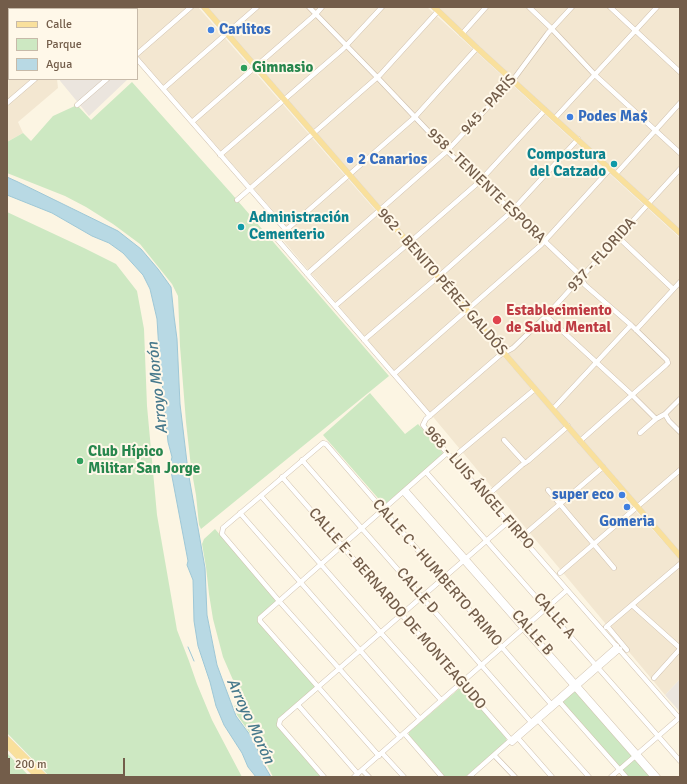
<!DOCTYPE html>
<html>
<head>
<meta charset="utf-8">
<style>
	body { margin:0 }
	#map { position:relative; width:687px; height:784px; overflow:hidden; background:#fcf5e3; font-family:Signika,sans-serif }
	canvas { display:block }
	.frame { position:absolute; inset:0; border:8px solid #735d4a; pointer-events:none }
	.legend { position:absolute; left:8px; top:8px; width:130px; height:72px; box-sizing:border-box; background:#fff8e9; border:1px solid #c7baa9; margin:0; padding:5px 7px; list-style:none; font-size:12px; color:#735d4a }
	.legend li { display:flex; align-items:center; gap:8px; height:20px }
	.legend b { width:20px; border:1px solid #c7baa9 }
	.scale { position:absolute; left:8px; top:758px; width:117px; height:18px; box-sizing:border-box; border:2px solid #735d4a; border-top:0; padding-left:5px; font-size:12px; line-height:14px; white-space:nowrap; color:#735d4a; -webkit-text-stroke:3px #fff8e9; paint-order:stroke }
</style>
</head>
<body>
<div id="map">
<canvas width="687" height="784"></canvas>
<div class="frame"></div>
<ul class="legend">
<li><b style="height:5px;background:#f9e09c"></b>Calle</li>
<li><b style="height:11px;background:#cde8c2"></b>Parque</li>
<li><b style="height:11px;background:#b8d9e4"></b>Agua</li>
</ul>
<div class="scale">200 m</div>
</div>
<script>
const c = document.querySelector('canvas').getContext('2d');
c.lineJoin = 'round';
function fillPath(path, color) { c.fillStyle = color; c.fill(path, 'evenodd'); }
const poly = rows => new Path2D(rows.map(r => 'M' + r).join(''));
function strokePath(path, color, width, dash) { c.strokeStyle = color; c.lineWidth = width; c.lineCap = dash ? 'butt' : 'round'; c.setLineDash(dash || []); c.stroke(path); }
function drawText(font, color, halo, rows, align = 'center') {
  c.font = font + ' Signika,sans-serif'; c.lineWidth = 4; c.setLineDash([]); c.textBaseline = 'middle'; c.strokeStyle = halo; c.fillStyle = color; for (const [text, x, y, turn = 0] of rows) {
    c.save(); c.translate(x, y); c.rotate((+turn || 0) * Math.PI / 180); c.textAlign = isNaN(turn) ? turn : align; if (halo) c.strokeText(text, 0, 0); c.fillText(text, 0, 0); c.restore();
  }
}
const residential = poly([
	[7,7,88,7,90,9,9,9,9,79,57,79,58,88,18,122,23,133,7,142],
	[95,7,198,7,498,351,566,427,632,507,680,560,680,679,665,695,434,418,282,239,290,230,137,55,137,9,97,9],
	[207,7,427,7,680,238,680,552],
	[436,7,680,7,680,230,648,201]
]);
const industrial = poly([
	[59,79,128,79,89,116,61,82],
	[680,679,680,712,665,695]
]);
const green = poly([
	[132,82,231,193,389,376,201,529,199,525,196,495,191,467,186,422,180,346,178,296,172,284,140,244,113,224,86,207,65,196,7,173,7,142,23,133,31,141,53,116,77,105,91,120],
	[7,212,84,248,116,264,137,291,144,329,147,406,157,515,177,630,189,661,197,684,212,720,242,777,50,777,7,733],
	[370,393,405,434,418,424,444,454,384,505,323,435],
	[215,529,277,601,259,616,314,685,314,689,277,721,277,726,321,777,273,777,254,739,237,715,234,706,243,703,223,657,213,619,209,594,206,567,202,544,204,539],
	[460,688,464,689,506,738,507,741,465,777,445,777,409,735,409,732],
	[575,688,653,777,626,777,559,702],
	[7,753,30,777,7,777]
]);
const water = poly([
	[7,177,18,182,118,231,141,249,158,269,171,287,174,316,177,339,180,404,188,471,205,568,207,615,217,665,224,684,236,716,253,739,264,765,271,777,256,777,248,767,242,753,224,725,216,706,210,682,198,646,194,621,193,580,187,565,188,561,170,466,172,457,168,442,159,351,157,319,150,289,143,275,123,253,109,243,92,236,52,213,7,195,7,177]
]);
const stream = poly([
	[188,647,194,661]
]);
const minor = poly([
	[20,7,22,9],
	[53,7,54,9],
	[91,7,93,9],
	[309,7,377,77,447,151,479,182,513,211,577,272,585,285,631,325,667,360,668,363,666,365,580,441],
	[529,7,552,29,595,75,680,153],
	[610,7,680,72],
	[35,9,38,7],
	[121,9,123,7],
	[7,34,9,32],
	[462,34,486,7],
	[137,54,191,7],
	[137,59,286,230],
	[7,68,9,67],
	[163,89,257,7],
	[7,103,35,79],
	[77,105,107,79],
	[555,118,657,7],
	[192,122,316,14,322,7],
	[220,155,343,49,382,7],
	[680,169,546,316,513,348,500,355,426,419,423,425,426,429,486,497,680,719],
	[616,174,680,103],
	[237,200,380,75,438,11],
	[618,237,673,289],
	[307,274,447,151,513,80,548,33,572,7],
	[335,306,409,243,479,182,545,110],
	[546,316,632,395,656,419],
	[636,330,680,282],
	[364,340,438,277,510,213,578,139],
	[394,374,541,245,610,169],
	[553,409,631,325],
	[665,414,669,421,680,432],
	[430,416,277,239,286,230,415,117,477,48],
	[640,433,656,419,665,414,680,399],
	[504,440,525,463],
	[456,455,535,389],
	[302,460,531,722],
	[426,472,680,761],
	[282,477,511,740],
	[406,490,658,777],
	[548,490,614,568],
	[403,492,653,777],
	[489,494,522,465,528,461,568,426],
	[261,496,381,633,441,700],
	[240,513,420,719],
	[525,534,603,467],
	[560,573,680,470],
	[632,605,680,648],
	[607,626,627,650],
	[606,627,680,564],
	[654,678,680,649],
	[558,700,626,777],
	[298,705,358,774],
	[537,719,589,777],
	[404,733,442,777],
	[400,737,279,601,222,534,223,528,323,443,326,444,551,704],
	[517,737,552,777],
	[512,743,620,649],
	[382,753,404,777],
	[494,755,515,777],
	[379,756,260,621,260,618,447,453],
	[362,770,369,777],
	[324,777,279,725,280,720,508,522],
	[354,777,567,590],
	[469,777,573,685,617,646],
	[611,777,679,718]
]);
const major = poly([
	[204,7,680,556],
	[434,7,477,48,680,233],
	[7,739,45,777],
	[7,745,38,777]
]);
const markers = [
	[211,30,4,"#3f7fe0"],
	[244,68,4,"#2e9e5b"],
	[570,117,4,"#3f7fe0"],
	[350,160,4,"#3f7fe0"],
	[614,164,4,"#0f9aa8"],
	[241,227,4,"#0f9aa8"],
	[497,320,5,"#e0444e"],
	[80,461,4,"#2e9e5b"],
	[622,495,4,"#3f7fe0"],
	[627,507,4,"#3f7fe0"]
];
const shopNames = [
	["Carlitos",219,30],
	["Podes Ma$",578,117],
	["2 Canarios",358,160],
	["super eco",614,495,"right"],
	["Gomeria",627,522,"center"]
];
const leisureNames = [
	["Gimnasio",252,68],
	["Club Hípico",88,452],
	["Militar San Jorge",88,469]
];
const streetNames = [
	["945 - PARÍS",489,105,-48],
	["958 - TENIENTE ESPORA",486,186,44],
	["937 - FLORIDA",602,255,-48],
	["962 - BENITO PÉREZ GALDÓS",442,282,49],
	["968 - LUIS ÁNGEL FIRPO",479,488,49],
	["CALLE C - HUMBERTO PRIMO",437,573,49],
	["CALLE D",417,591,49],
	["CALLE E - BERNARDO DE MONTEAGUDO",397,609,49],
	["CALLE A",554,616,49],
	["CALLE B",532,633,49]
];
const cultureNames = [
	["Compostura",606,155],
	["del Catzado",606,172],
	["Administración",249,218,"left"],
	["Cementerio",249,235,"left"]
];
const healthNames = [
	["Establecimiento",506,311],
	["de Salud Mental",506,328]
];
const waterNames = [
	["Arroyo Morón",158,388,-96],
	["Arroyo Morón",250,721,65]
];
fillPath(residential, '#f3e7d1');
fillPath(industrial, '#ebe5de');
fillPath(green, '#cde8c2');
fillPath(water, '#b8d9e4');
strokePath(water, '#9ec7d6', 1);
strokePath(stream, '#9ec7d6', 1);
strokePath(minor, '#cdbdaa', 5.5);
strokePath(major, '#ddd8d4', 6);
strokePath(minor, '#fff', 4.5);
strokePath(major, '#f9e09c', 5.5);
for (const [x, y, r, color] of markers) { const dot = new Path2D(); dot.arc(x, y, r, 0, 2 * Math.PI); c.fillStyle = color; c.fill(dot); strokePath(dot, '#fff8e9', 1.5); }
drawText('bold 15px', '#366cbe', '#fff8e9', shopNames, 'left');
drawText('bold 15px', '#27864d', '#fff8e9', leisureNames, 'left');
drawText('15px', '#735d4a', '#fff8e9', streetNames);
drawText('bold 15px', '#0d838f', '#fff8e9', cultureNames, 'right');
drawText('bold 15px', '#be3a42', '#fff8e9', healthNames, 'left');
drawText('italic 16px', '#47798c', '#fff8e9', waterNames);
</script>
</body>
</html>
